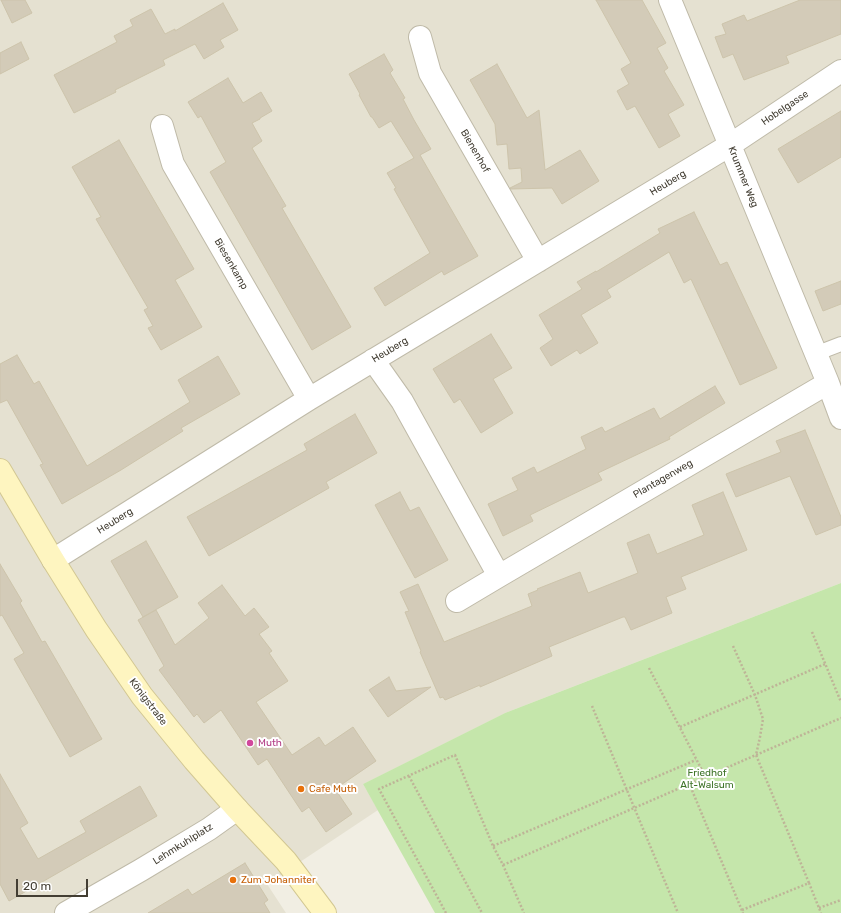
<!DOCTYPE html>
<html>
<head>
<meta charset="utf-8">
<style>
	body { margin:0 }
	#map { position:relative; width:841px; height:913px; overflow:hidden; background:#f1eee3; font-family:Rubik,sans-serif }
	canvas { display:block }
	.scale { position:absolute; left:16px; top:879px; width:72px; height:18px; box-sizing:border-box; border:2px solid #433e33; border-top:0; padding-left:5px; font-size:12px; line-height:14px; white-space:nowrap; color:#433e33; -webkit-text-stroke:3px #fff; paint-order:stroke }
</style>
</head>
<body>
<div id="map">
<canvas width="841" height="913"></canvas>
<div class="scale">20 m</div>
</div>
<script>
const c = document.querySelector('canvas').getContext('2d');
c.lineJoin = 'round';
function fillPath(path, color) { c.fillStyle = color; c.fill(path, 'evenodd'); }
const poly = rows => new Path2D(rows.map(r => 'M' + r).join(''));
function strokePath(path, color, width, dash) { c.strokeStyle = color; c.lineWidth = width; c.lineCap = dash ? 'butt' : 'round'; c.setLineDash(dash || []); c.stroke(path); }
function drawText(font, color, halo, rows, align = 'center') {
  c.font = font + ' Rubik,sans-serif'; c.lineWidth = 4; c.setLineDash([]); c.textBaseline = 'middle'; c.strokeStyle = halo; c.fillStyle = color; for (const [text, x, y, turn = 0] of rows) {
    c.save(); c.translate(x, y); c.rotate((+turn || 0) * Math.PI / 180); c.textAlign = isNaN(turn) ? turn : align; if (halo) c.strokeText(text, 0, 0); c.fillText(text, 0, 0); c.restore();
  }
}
const residential = poly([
	[0,0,841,0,841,583,505,713,363,784,378,810,267,884,286,913,0,913]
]);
const green = poly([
	[841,583,841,913,435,913,363,784,505,713]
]);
const building = poly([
	[1,0,25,0,32,13,12,23,1,0],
	[596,0,642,0,666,43,657,48,668,68,664,71,684,105,668,114,680,136,659,148,635,106,627,110,617,91,629,84,621,69,631,63,596,0],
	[800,0,841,0,841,34,786,56,789,63,744,80,733,54,723,58,715,37,726,34,722,24,744,15,747,21,800,0],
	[223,3,238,30,220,40,224,47,204,59,195,44,163,60,165,65,115,90,116,92,74,113,54,75,117,42,114,36,133,26,130,20,151,9,165,34,175,29,175,31,223,3],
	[21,42,29,59,0,74,0,53,21,42],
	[384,54,393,70,390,73,405,98,403,99,414,120,431,149,420,155,478,256,444,275,442,271,385,306,374,288,430,253,394,189,396,188,387,173,414,158,391,121,379,128,372,117,371,117,359,95,360,94,349,74,384,54],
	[497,64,527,118,539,110,545,170,580,150,599,181,562,204,552,188,511,189,510,188,522,182,521,168,509,169,507,144,497,145,495,124,470,80,497,64],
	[228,78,243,103,261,92,272,111,260,118,260,119,252,123,262,141,252,148,286,206,282,208,351,327,312,350,210,172,226,162,201,116,198,118,188,102,228,78],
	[841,111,841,157,798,183,778,149,841,111],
	[119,140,194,269,175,280,202,327,161,350,148,328,153,326,144,310,148,308,96,219,101,217,72,167,119,140],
	[694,212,720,265,727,262,777,368,740,385,691,279,684,283,669,252,607,290,611,297,581,315,598,343,580,354,577,350,551,366,540,348,553,339,539,315,582,289,577,282,596,271,596,272,660,233,658,229,694,212],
	[841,281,841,304,823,311,815,291,841,281],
	[491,334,512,368,493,379,513,413,481,433,460,399,454,403,433,369,491,334],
	[17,355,34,384,39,381,87,466,190,402,178,380,218,356,240,394,181,428,183,431,121,470,62,504,40,465,43,464,7,400,0,403,0,364,17,355],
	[715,386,725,403,669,437,670,439,598,473,602,480,530,515,533,521,503,536,488,504,518,490,512,478,534,467,537,473,586,449,581,437,602,427,605,432,654,408,660,419,715,386],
	[355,414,377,453,326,482,329,488,209,556,187,517,307,450,304,444,355,414],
	[805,430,841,517,841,525,816,535,790,476,736,497,726,474,781,452,776,441,805,430],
	[400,492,410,511,419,507,448,560,415,578,375,505,400,492],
	[723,492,747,550,681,577,686,589,666,597,672,613,631,630,625,617,623,617,549,647,552,656,480,687,480,685,445,700,443,697,440,698,420,652,421,651,405,612,409,611,400,592,418,584,444,642,532,606,528,594,538,590,537,589,580,572,588,593,638,573,627,543,649,534,657,554,704,535,692,505,723,492],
	[146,541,178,597,143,617,111,561,146,541],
	[0,564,22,601,20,603,42,642,45,641,102,739,70,757,14,659,24,653,2,615,0,616,0,564],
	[222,585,245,616,254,608,269,627,259,634,272,651,269,653,288,681,256,702,292,755,319,737,325,746,353,727,376,761,335,789,352,814,326,832,309,807,302,812,267,759,258,765,221,710,204,723,197,714,194,717,159,670,164,666,138,620,156,610,175,645,209,618,198,603,222,585],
	[389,677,396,691,431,687,388,717,369,690,389,677],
	[0,774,28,823,20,828,38,859,86,832,80,821,140,786,157,816,9,901,0,884,0,774],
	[245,863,268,900,264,903,270,913,148,913,188,889,192,895,245,863]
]);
const path = poly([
	[812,632,841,702],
	[733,646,755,695,763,719,760,737,756,755,809,883],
	[649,668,705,776],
	[592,706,678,913],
	[680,727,825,664],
	[409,776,482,913],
	[689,783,743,913],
	[493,846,696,760],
	[503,865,841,718],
	[819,908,841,900],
	[742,910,809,883,821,913],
	[446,913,379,789,455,755,493,846,503,865,524,913]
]);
const lane = poly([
	[815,354,841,344]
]);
const street = poly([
	[670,0,828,383,841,418],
	[420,37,430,73,538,261],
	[162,126,173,164,309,399],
	[373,360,402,401,499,576],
	[53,560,309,399,730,145,841,71],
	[457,601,499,576,828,383],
	[66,913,141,870,209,829,237,809]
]);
const secondary = poly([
	[0,470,53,560,96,629,142,696,194,760,237,809,286,861,325,913]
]);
const markers = [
	[250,743,4,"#d1479c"],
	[301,789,4,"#e8710a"],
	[233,880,4,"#e8710a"]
];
const streetNames = [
	["Hobelgasse",785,108,-34],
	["Bienenhof",475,151,60],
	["Krummer Weg",743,177,68],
	["Heuberg",668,183,-31],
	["Biesenkamp",231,264,60],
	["Heuberg",390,350,-31],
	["Plantagenweg",663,479,-30],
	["Heuberg",115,521,-32],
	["Königstraße",148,702,53],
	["Lehmkuhlplatz",183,844,-32]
];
const hotelNames = [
	["Muth",258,743]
];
const parkNames = [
	["Friedhof",707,773],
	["Alt-Walsum",707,785]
];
const foodNames = [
	["Cafe Muth",309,789],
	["Zum Johanniter",241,880]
];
fillPath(residential, '#e5e1d1');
fillPath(green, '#c5e6ab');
fillPath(building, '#d3cbb8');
strokePath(building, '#cdc4ab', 1);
strokePath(lane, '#bfbaa8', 16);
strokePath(street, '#bfbaa8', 24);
strokePath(secondary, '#d2c792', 24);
strokePath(path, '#beb497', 2.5, [2, 2]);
strokePath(lane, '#fff', 14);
strokePath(street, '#fff', 22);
strokePath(secondary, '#fef5c0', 22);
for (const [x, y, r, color] of markers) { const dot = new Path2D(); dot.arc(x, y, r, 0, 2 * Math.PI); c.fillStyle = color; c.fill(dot); strokePath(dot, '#fff', 1.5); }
drawText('10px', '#433e33', '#fff', streetNames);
drawText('10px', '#b23c85', '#fff', hotelNames, 'left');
drawText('10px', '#3d7327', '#fff', parkNames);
drawText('10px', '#c56008', '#fff', foodNames, 'left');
</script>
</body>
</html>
